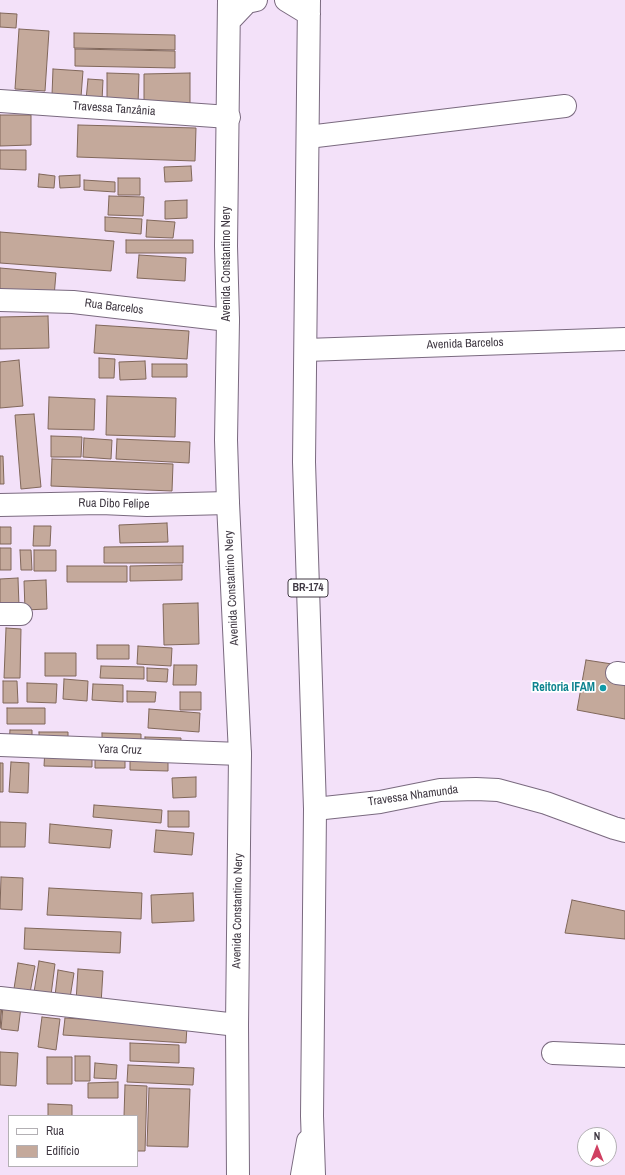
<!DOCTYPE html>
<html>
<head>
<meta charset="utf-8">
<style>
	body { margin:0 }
	#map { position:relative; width:625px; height:1175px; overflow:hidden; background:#f3e1f9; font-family:"Archivo Narrow",sans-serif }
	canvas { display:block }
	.legend { position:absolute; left:8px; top:1115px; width:130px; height:52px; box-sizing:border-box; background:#fff; border:1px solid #b3b0b4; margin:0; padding:5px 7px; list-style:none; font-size:12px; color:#403943 }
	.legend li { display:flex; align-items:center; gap:8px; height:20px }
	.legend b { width:20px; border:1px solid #b3b0b4 }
	.north { position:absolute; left:577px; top:1127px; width:40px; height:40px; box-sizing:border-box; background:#fff; border:1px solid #b3b0b4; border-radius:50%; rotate:0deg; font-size:11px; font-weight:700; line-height:16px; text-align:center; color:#403943 }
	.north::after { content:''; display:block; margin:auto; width:14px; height:18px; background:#d04062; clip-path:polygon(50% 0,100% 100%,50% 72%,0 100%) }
</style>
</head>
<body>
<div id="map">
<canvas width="625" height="1175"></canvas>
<ul class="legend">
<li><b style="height:5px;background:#fff"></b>Rua</li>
<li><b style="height:11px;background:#c4a99b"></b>Edifício</li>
</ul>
<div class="north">N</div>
</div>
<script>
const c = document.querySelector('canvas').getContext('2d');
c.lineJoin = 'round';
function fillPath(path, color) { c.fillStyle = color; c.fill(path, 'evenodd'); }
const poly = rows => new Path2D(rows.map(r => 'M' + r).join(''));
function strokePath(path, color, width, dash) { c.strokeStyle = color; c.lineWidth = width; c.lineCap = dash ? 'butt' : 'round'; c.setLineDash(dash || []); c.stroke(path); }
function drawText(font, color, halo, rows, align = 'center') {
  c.font = font + ' "Archivo Narrow",sans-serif'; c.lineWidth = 3.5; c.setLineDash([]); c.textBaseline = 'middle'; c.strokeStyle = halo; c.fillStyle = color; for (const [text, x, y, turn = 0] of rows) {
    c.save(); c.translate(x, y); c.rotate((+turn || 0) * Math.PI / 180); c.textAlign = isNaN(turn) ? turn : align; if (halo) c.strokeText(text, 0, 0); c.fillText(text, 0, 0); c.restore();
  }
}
const building = poly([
	[0,13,17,14,16,28,0,27,0,13],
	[19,29,49,31,45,91,15,89,19,29],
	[74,33,175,35,175,50,74,48,74,33],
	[75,49,175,51,175,68,75,66,75,49],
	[53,69,83,71,81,97,52,95,53,69],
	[107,73,139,74,138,105,107,104,107,73],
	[190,73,190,105,144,105,144,74,190,73],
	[88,79,103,80,102,101,86,100,88,79],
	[0,115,31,115,31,145,0,146,0,115],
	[78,125,196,128,195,161,77,157,78,125],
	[0,150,26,150,26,170,0,169,0,150],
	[191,166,192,181,165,182,164,167,191,166],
	[39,174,55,176,54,188,38,187,39,174],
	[80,175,80,187,60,188,59,176,80,175],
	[118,178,140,178,140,195,118,195,118,178],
	[84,180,115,182,115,192,84,190,84,180],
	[109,196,144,197,143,216,108,215,109,196],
	[187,200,187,218,165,219,165,201,187,200],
	[105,217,142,219,141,234,105,231,105,217],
	[147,220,175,222,173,238,146,237,147,220],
	[0,232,114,241,111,271,0,263,0,232],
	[126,240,193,240,193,253,126,253,126,240],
	[139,255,186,258,185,281,137,278,139,255],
	[0,268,56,273,54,297,0,293,0,268],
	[48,316,49,348,0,349,0,317,48,316],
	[96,325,189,331,187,359,94,353,96,325],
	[99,358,115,359,114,378,99,378,99,358],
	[19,360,23,406,0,408,0,362,19,360],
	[145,361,146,379,120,380,119,362,145,361],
	[152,364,187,364,187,377,152,377,152,364],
	[107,396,176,398,175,437,106,435,107,396],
	[49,397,95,399,94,430,48,429,49,397],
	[34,414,41,487,21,489,15,415,34,414],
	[51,436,82,437,81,457,51,457,51,436],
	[84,438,112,440,111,459,83,457,84,438],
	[117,439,190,442,189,463,116,459,117,439],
	[0,456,3,456,4,484,0,484,0,456],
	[52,459,173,464,172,491,51,486,52,459],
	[167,523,168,542,120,543,119,525,167,523],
	[34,526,51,526,50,546,33,546,34,526],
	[0,527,11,527,11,544,0,544,0,527],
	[183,546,183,563,104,563,104,547,183,546],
	[0,548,11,548,11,570,0,570,0,548],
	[20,550,31,550,32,570,21,570,20,550],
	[34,550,56,550,56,571,34,571,34,550],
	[182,565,182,580,130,581,130,566,182,565],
	[67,566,127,566,127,582,67,582,67,566],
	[18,578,19,606,0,607,0,579,18,578],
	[46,580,47,609,25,610,24,581,46,580],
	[198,603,199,644,164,645,163,604,198,603],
	[6,628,21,629,20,678,4,678,6,628],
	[97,645,129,645,129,659,97,659,97,645],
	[138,646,172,648,171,666,137,664,138,646],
	[45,653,76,653,76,676,45,676,45,653],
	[586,660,625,666,625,719,577,710,586,660],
	[174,665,197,665,196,685,173,685,174,665],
	[101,666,144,667,144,679,100,678,101,666],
	[147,668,168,669,167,682,147,681,147,668],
	[64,679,88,681,87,701,63,699,64,679],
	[3,681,17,681,18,703,3,703,3,681],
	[27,683,57,684,56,703,27,702,27,683],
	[93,684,123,685,123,702,92,700,93,684],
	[127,691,156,692,155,702,127,702,127,691],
	[180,692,201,692,201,710,180,710,180,692],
	[7,708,45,708,45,724,7,724,7,708],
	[149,709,200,713,199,732,148,728,149,709],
	[10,730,32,730,32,744,9,744,10,730],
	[39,732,68,732,68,744,39,745,39,732],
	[102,733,141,734,141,748,102,747,102,733],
	[145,737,181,738,180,751,145,750,145,737],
	[45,749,92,751,92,767,44,766,45,749],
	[95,753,125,754,125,768,95,768,95,753],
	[130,757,168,758,168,771,130,770,130,757],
	[11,762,29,763,28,793,9,792,11,762],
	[0,763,3,763,3,792,0,792,0,763],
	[196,777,196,797,173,798,172,778,196,777],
	[94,805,162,810,161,823,93,817,94,805],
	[168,811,189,811,189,827,168,827,168,811],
	[0,822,26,823,25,847,0,847,0,822],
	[50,824,112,830,110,848,49,843,50,824],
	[156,830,194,833,192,855,154,852,156,830],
	[1,877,23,878,22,910,0,909,1,877],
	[49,888,142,893,141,919,47,915,49,888],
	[193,893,194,921,152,923,151,895,193,893],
	[572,900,625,911,625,939,565,933,572,900],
	[25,928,121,932,120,953,24,949,25,928],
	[39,961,55,964,51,995,34,992,39,961],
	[18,963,35,966,29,998,13,995,18,963],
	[78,969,103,971,101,1004,76,1002,78,969],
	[58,970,74,973,70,998,55,996,58,970],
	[0,1005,2,1005,0,1028,0,1005],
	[3,1006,21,1007,18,1031,1,1029,3,1006],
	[42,1017,60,1019,56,1050,38,1047,42,1017],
	[65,1018,187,1026,186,1043,63,1035,65,1018],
	[130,1043,179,1045,179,1063,130,1061,130,1043],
	[0,1052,18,1053,16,1086,0,1085,0,1052],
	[75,1056,90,1056,90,1081,75,1081,75,1056],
	[47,1057,72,1057,72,1084,47,1084,47,1057],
	[95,1063,117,1065,116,1079,94,1078,95,1063],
	[128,1065,194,1068,193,1085,127,1082,128,1065],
	[118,1082,118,1098,88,1098,88,1083,118,1082],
	[125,1085,147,1086,145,1151,137,1151,137,1116,124,1116,125,1085],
	[149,1088,190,1089,188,1147,147,1146,149,1088],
	[48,1104,72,1105,72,1116,48,1116,48,1104]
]);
const minor = poly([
	[0,101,229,117],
	[308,137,565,106],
	[0,300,73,302,228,320],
	[306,350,625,339],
	[0,505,101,503,147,505,228,503],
	[0,614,21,614],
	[617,673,625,674],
	[0,745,240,754],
	[315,809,380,802,440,790,476,789,498,790,546,803,614,828,625,831],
	[0,998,237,1025],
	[553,1053,625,1056],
	[302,1175,308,1141]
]);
const highway = poly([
	[229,0,226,246,228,320,226,440,228,503,240,754,237,1025,238,1175],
	[286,0,309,14],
	[309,0,304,462,315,809,312,1116,314,1175],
	[229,21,247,2,256,0]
]);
const markers = [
	[603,688,4,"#0f9aa8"]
];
const shields = [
	[308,588,40]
];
const shieldNames = [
	["BR-174",308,588]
];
const streetNames = [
	["Travessa Tanzânia",114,109,4],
	["Avenida Constantino Nery",227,264,-90],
	["Rua Barcelos",114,307,7],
	["Avenida Barcelos",465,344,-2],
	["Rua Dibo Felipe",114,504,1],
	["Avenida Constantino Nery",232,588,-93],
	["Yara Cruz",120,750,2],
	["Travessa Nhamunda",413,796,-8],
	["Avenida Constantino Nery",238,911,-89]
];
const cultureNames = [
	["Reitoria IFAM",595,688]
];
fillPath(building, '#c4a99b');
strokePath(building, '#80675a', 1);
strokePath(minor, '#7a6a7f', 24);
strokePath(highway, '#7a6a7f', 24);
strokePath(minor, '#fff', 22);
strokePath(highway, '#fff', 22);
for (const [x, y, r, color] of markers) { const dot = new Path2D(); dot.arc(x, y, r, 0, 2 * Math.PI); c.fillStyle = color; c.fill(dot); strokePath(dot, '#fff', 1.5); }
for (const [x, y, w] of shields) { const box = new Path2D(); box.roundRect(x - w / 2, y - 9, w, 18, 3); c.fillStyle = '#fff'; c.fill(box); strokePath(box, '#403943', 1); }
drawText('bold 11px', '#403943', null, shieldNames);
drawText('12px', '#403943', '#fff', streetNames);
drawText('bold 12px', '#0d838f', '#fff', cultureNames, 'right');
</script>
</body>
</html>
